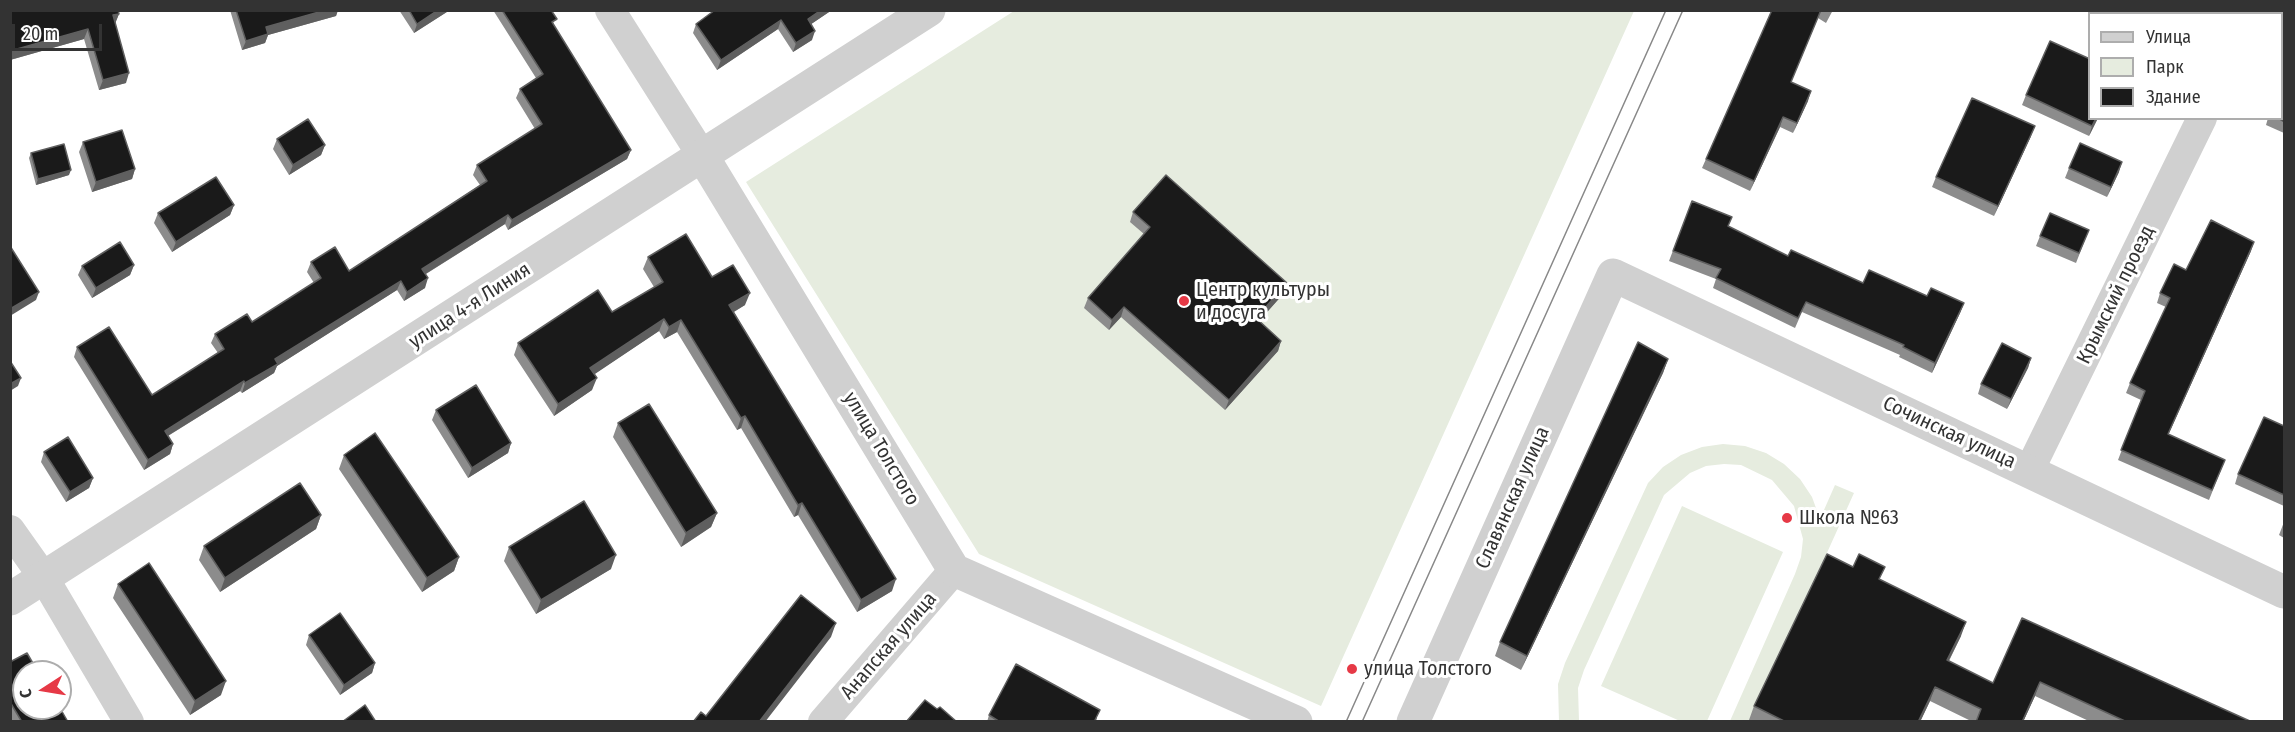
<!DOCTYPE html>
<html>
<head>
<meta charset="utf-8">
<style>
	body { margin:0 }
	#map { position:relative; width:2295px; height:732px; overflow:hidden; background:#fff; font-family:"Fira Sans Condensed",sans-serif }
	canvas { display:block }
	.frame { position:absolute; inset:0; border:12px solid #333; pointer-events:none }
	.legend { position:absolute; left:2088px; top:12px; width:195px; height:108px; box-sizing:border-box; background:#fff; border:2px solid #adadad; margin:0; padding:8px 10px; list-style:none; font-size:18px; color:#333 }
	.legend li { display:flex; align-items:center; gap:12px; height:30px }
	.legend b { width:30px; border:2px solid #adadad }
	.north { position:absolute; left:12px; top:660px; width:60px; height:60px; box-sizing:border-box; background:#fff; border:2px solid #adadad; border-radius:50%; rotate:258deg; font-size:16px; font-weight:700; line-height:24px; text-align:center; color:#333 }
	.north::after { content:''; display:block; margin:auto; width:21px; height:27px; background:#e63946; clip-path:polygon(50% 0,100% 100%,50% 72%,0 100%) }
	.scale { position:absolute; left:12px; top:24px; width:90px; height:27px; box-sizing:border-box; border:3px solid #333; border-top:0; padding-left:8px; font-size:18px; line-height:21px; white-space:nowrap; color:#333; -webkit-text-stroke:4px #fff; paint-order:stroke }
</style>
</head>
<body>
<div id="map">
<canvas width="2295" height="732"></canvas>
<div class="frame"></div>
<ul class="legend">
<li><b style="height:8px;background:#d0d0d0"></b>Улица</li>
<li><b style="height:16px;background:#e6ecdf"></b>Парк</li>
<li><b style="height:16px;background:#1a1a1a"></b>Здание</li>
</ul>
<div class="north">С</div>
<div class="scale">20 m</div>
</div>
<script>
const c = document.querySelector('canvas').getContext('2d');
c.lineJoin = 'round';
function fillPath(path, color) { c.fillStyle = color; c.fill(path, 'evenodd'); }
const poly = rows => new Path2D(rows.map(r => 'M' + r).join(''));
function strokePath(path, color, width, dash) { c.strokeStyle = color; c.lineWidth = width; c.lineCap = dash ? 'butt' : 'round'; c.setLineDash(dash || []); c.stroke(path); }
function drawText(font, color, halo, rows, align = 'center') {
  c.font = font + ' "Fira Sans Condensed",sans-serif'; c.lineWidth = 6; c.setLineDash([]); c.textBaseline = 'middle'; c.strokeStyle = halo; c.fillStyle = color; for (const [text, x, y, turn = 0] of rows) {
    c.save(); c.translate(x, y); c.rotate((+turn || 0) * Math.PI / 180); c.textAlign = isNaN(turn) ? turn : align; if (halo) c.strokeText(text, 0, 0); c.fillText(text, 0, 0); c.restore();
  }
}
const green = poly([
	[1014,11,1634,11,1321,706,979,554,746,182],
	[1723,444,1745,446,1766,453,1784,464,1800,479,1812,497,1820,519,1835,485,1854,493,1751,721,1730,721,1795,574,1801,557,1803,539,1794,506,1772,480,1741,465,1724,464,1706,466,1690,473,1664,495,1584,670,1578,688,1579,721,1559,722,1558,684,1565,663,1648,483,1663,467,1681,455,1702,447],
	[1682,506,1783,552,1707,721,1680,721,1601,686]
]);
const minor = poly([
	[610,10,703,157],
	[2254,14,2255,10],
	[2029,471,2202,118],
	[10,530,44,578,129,722],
	[823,722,954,570]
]);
const tertiary = poly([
	[703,157,954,570,1296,722],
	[10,599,929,10],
	[1413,722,1613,275,2284,592]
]);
const tram = poly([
	[1346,722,1666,10],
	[1362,722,1683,10]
]);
const wall = poly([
	[230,10,338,10,336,16,268,35,265,43,242,50],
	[399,10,450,10,414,33],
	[493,10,551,10,554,26,631,150,627,159,508,230,505,224,426,274,425,288,404,301,397,290,277,366,274,373,242,393,240,391,168,436,173,444,170,454,144,470,74,357,77,347,152,395,218,353,211,343,215,334,252,322,314,283,307,272,311,262,349,271,480,185,473,175,477,165,535,129,516,98,520,89,536,78],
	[715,10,832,10,811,24,812,40,793,52,778,29,717,70,693,33,696,24],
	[1772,10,1833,10,1826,23,1818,18,1791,82,1808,101,1793,133,1780,127,1750,191,1702,168],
	[119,14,115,23,126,83,99,90,84,39,10,60],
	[2284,83,2284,133,2266,125,2268,118,2282,118],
	[2026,95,2090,118,2098,118,2089,136,2022,105],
	[2031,136,1994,216,1932,187,1936,177],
	[277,139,325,145,321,155,289,175,273,149],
	[83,142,135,169,132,179,92,192,79,152],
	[31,153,69,175,36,185,29,158],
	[2069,168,2119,172,2107,197,2065,178],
	[1692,201,1728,226,1788,256,1863,283,1927,296,1964,303,1960,313,1932,373,1899,357,1900,355,1802,312,1795,328,1713,288,1716,279,1669,261],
	[234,205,230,215,172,252,154,223,158,213],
	[1133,212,1287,283,1284,293,1259,321,1281,341,1278,351,1225,410,1121,317,1109,330,1084,308,1088,298,1144,234,1130,222],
	[2089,230,2076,263,2036,246,2040,236],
	[2251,251,2168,435,2225,460,2209,500,2118,460,2141,400,2126,393,2130,383,2166,307,2157,303,2160,293,2186,270],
	[648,257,712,277,745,305,734,312,892,591,857,612,798,515,794,517,741,428,737,430,677,332,664,339,659,331,594,374,592,390,554,416,514,355,518,343,612,312,654,287,643,269],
	[134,265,130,275,92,298,78,275,82,266],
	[2031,358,2028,368,2007,409,1978,394,1981,384],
	[1668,359,1663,373,1521,670,1495,656,1500,642],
	[436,410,511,443,508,453,468,478,432,420],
	[618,423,717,513,711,527,681,547,613,437],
	[2284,426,2284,506,2235,484,2238,474],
	[44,452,93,478,89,488,66,502,41,462],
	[344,455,459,557,454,571,422,592,339,469],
	[321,515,316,529,220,592,199,560,204,546],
	[2284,522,2284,538,2279,535],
	[509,547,611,569,536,614,504,561],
	[1880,580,1961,636,1949,661,1993,683,2022,618,2252,722,2091,722,2035,696,2023,722,1973,722,1930,701,1920,722,1752,722,1749,720,1754,706],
	[118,584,221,695,190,715,113,598],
	[309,635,375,663,372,673,340,695,306,645],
	[10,662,68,722,10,722],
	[989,715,1097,718,1096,722,987,722]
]);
const shadedWall = poly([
	[326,10,338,10,336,16,268,35,265,43,242,50,246,41,266,27],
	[438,10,450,10,414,33,417,24],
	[821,10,832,10,804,29,808,19],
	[119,14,115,24,113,15],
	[781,20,778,29,717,70,721,60],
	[88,29,84,39,10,60,10,51],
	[815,31,812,40,793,52,796,43],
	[129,73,126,83,99,90,103,80],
	[1811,91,1808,101,1793,133,1797,123],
	[1783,117,1780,127,1750,191,1754,181],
	[2096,118,2098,118,2089,136,2092,126],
	[2035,126,2031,136,1994,216,1998,206],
	[325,145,321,155,289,175,293,165],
	[631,150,627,159,508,230,512,220],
	[2122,162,2119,172,2107,197,2111,187],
	[135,169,132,179,92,192,96,182],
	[71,170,69,175,36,185,38,179],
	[234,205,230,215,172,252,176,242],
	[508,215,505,224,419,278,422,269],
	[2254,242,2251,251,2164,444,2168,434],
	[134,265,130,275,92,298,96,288],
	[428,278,425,288,404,301,407,292],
	[401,281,397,290,277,366,274,373,242,393,245,383,275,359],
	[1287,283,1284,293,1253,328,1256,318],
	[39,292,36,300,10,316,10,309],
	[750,293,745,305,725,317,729,305],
	[1964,303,1960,313,1932,373,1935,363],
	[1124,307,1121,317,1109,330,1112,320],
	[664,319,659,331,586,380,590,368],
	[681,320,677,332,664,339,669,327],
	[1281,341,1278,351,1225,410,1229,400],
	[2031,358,2028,368,2007,409,2011,399],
	[1668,359,1663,373,1521,670,1527,656],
	[21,378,18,386,10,391,10,384],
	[597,378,592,390,554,416,558,404],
	[244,381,240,391,161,440,165,431],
	[745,416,741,428,737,430,741,418],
	[511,443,508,453,468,478,472,468],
	[173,444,170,454,144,470,148,460],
	[93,478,89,488,66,502,70,492],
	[802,503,798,515,794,517,798,505],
	[717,513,711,527,681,547,686,533],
	[321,515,316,529,220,592,225,578],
	[616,555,611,569,536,614,541,600],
	[459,557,454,571,422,592,427,578],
	[896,579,892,591,857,612,861,600],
	[1966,622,1961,636,1942,674,1947,660],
	[836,623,831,637,765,722,759,722],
	[375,663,372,673,340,695,344,685],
	[226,681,221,695,190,715,195,701],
	[2040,682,2035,696,2023,722,2022,722],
	[1935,687,1930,701,1920,722,1918,722]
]);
const building = poly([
	[10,10,118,10,119,14,113,15,129,73,103,80,88,29,10,51,10,10],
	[236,10,326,10,266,27,268,34,246,41,236,10],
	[409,10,438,10,417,24,409,10],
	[502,10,551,10,557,19,552,22,631,150,512,220,508,215,422,269,428,278,407,292,401,281,275,359,278,364,245,383,244,381,165,431,173,444,148,460,77,347,109,327,152,395,224,349,215,334,247,314,252,322,321,278,311,262,335,247,349,271,487,181,477,165,542,124,520,89,543,74,502,10],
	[715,10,821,10,808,19,815,31,796,43,781,20,721,60,696,24,715,10],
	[1772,10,1821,10,1791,82,1811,91,1797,123,1783,117,1754,181,1706,159,1772,10],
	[2133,10,2183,10,2181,14,2132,14,2133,10],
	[2050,41,2090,59,2090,118,2096,118,2092,126,2026,95,2050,41],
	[2284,83,2284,122,2278,118,2282,118,2282,90,2284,83],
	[1972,98,2035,126,1998,206,1936,177,1972,98],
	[308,119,325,145,293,165,277,139,308,119],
	[122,130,135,169,96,182,83,142,122,130],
	[2080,143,2122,162,2111,187,2069,168,2080,143],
	[64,144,71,170,38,179,31,153,64,144],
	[1166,175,1287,283,1256,318,1281,341,1229,400,1124,307,1112,320,1088,298,1150,227,1133,212,1166,175],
	[216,177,234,205,176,242,158,213,216,177],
	[1692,201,1732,217,1728,226,1788,256,1791,250,1863,283,1869,270,1927,296,1931,288,1964,303,1935,363,1903,347,1904,345,1806,302,1798,318,1716,278,1721,269,1673,251,1692,201],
	[2050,213,2089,230,2079,253,2040,236,2050,213],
	[2211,220,2254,242,2168,434,2225,460,2212,490,2121,450,2145,391,2130,383,2170,298,2160,293,2174,264,2186,270,2211,220],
	[686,234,712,277,733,265,750,293,729,305,896,579,861,600,802,503,798,505,745,416,741,418,681,320,669,327,664,319,590,368,597,378,558,404,518,343,598,290,612,312,663,282,648,257,686,234],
	[120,242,134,265,96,288,82,266,120,242],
	[10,246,39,292,10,309,10,246],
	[1638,342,1668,359,1527,656,1500,642,1638,342],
	[2002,343,2031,358,2011,399,1981,384,2002,343],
	[10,361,21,378,10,384,10,361],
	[476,385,511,443,472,468,436,410,476,385],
	[649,404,717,513,686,533,618,423,649,404],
	[2264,417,2284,426,2284,495,2238,474,2264,417],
	[375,433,459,557,427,578,344,455,375,433],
	[68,437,93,478,70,492,44,452,68,437],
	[300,483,321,515,225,578,204,546,300,483],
	[584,501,616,555,541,600,509,547,584,501],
	[1827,554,1853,567,1859,554,1885,567,1879,579,1966,622,1947,660,1993,683,2022,618,2252,722,2127,722,2040,682,2022,722,1976,722,1981,709,1935,687,1918,722,1786,722,1754,706,1827,554],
	[149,563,226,681,195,701,118,584,149,563],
	[801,595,836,623,759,722,693,722,701,712,706,716,801,595],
	[340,613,375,663,344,685,309,635,340,613],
	[27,653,38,672,24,672,24,708,60,708,68,722,22,722,10,702,10,662,27,653],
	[1016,664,1100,710,1094,722,1000,722,989,715,1016,664],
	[925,700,937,709,940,707,957,722,906,722,925,700],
	[365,705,376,722,342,722,365,705]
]);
const markers = [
	[1184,301,6,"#e63946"],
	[1787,518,6,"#e63946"],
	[1352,669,6,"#e63946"]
];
const poiNames = [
	["Центр культуры",1196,290],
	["и досуга",1196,313],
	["Школа №63",1799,518],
	["улица Толстого",1364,669]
];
const streetNames = [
	["Крымский проезд",2116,295,-64],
	["улица 4-я Линия",470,306,-33],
	["Сочинская улица",1949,433,25],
	["улица Толстого",881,449,59],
	["Славянская улица",1513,498,-66],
	["Анапская улица",889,646,-49]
];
fillPath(green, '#e6ecdf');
strokePath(minor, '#d0d0d0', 30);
strokePath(tertiary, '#d0d0d0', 33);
strokePath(tram, '#888', 1.5);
fillPath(wall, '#8c8c8c');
fillPath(shadedWall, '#5f5f5f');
fillPath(building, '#1a1a1a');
strokePath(building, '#5f5f5f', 1.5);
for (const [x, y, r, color] of markers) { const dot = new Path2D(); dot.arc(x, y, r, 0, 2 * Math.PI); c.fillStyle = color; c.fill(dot); strokePath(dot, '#fff', 2); }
drawText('20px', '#333', '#fff', poiNames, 'left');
drawText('20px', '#333', '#fff', streetNames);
</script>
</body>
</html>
